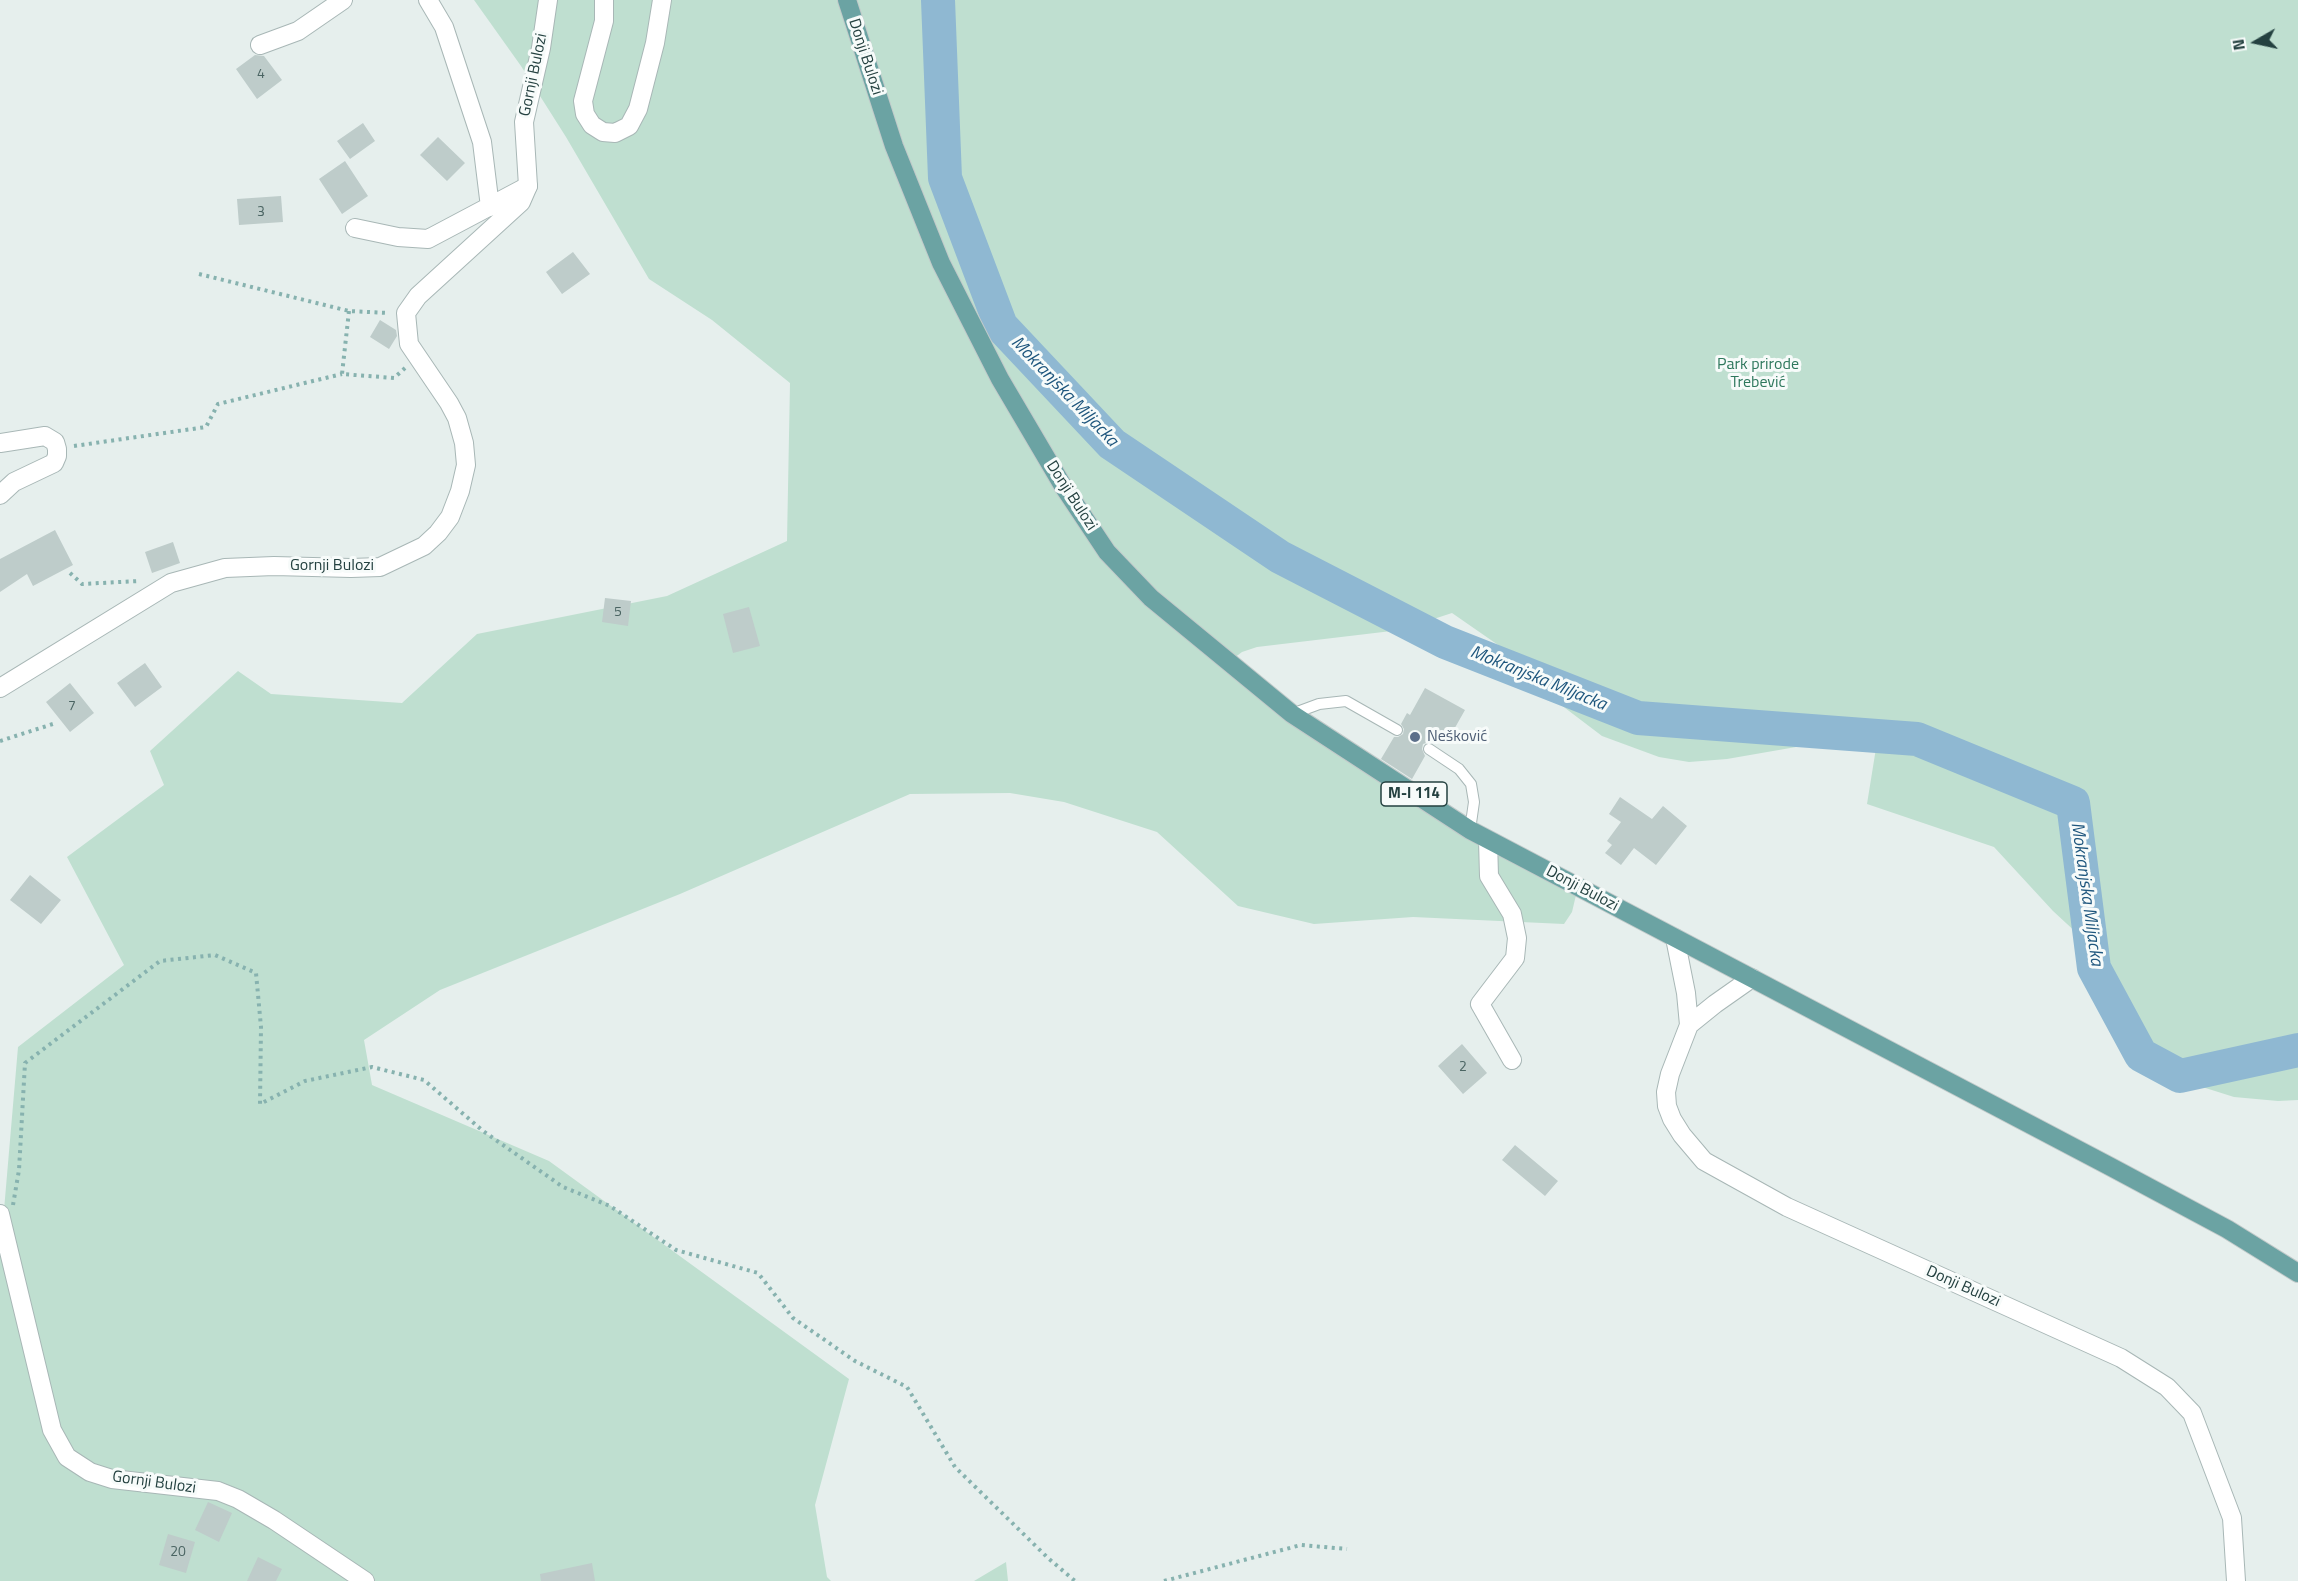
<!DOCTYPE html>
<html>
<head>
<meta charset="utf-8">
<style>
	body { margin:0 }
	#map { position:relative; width:2298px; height:1581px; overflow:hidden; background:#e6efed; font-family:"Titillium Web",sans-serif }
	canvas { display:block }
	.north { position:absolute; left:2226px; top:12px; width:60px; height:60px; -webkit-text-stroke:4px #f7fbfa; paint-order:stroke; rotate:261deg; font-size:16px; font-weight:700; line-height:24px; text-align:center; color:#244140 }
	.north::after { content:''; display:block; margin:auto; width:21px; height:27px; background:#244140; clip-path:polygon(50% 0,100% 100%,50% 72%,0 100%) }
</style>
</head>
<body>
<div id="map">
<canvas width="2298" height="1581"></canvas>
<div class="north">N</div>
</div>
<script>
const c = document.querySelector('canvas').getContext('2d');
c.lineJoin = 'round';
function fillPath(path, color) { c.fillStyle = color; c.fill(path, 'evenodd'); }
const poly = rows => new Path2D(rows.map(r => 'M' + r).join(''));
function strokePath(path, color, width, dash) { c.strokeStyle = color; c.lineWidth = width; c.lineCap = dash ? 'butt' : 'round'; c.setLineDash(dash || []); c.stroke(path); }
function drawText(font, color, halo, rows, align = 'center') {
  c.font = font + ' "Titillium Web",sans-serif'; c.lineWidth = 6; c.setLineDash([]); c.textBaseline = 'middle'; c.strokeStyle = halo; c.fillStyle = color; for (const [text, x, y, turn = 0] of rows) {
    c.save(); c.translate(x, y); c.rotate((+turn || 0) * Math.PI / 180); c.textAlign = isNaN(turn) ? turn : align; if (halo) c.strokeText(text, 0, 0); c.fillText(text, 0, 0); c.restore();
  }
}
const green = poly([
	[474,0,2298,0,2298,1100,2278,1101,2234,1097,2196,1085,2170,1089,2149,1071,2145,1056,2125,1036,2112,1015,2099,979,2093,948,2053,911,1994,847,1867,804,1877,742,1862,739,1819,743,1727,759,1689,762,1659,757,1602,736,1544,692,1521,666,1501,647,1452,613,1400,630,1257,647,1242,652,1234,658,1269,686,1425,799,1580,878,1572,912,1564,924,1413,917,1314,924,1238,906,1157,832,1064,802,1010,793,910,794,680,894,440,990,364,1040,372,1085,549,1161,849,1379,815,1505,827,1577,831,1581,0,1581,0,1216,4,1210,18,1047,124,965,67,857,164,785,150,751,238,671,271,694,402,703,477,634,667,596,787,541,790,383,712,320,649,279,566,137,521,66],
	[1006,1562,1008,1581,974,1581]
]);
const river = poly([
	[938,0,945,178,1001,326,1112,444,1280,557,1445,642,1638,718,1917,739,2073,803,2094,968,2141,1055,2180,1076,2298,1050]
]);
const building = poly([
	[255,55,264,56,282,80,257,99,236,69],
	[363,123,375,141,350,159,337,141],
	[438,137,465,163,447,181,420,155],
	[345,161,368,196,342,214,319,179],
	[281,196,283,222,239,225,237,199],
	[573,252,590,274,562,294,546,272],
	[380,320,396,330,397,336,389,349,370,337],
	[55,530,73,565,33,586,27,574,0,592,0,559],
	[173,542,180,563,152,573,145,552],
	[605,598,631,601,628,626,602,622],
	[749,607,760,646,733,653,723,614],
	[145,663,162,687,135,707,117,683],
	[70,683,94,713,70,732,46,702],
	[1425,688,1465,710,1448,740,1438,734,1433,743,1429,742,1423,744,1422,749,1425,756,1412,779,1381,759,1394,737,1398,737,1403,734,1404,729,1401,724,1407,713,1410,715],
	[1620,797,1652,819,1663,806,1687,826,1656,865,1634,848,1621,865,1605,853,1612,845,1607,841,1621,822,1609,814],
	[30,875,61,900,41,924,10,900],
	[1462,1044,1487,1073,1463,1094,1438,1066],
	[1515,1145,1558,1181,1545,1196,1502,1160],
	[208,1502,232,1513,219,1542,195,1530],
	[168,1534,195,1542,186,1573,159,1565],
	[258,1557,282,1569,276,1581,247,1581],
	[592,1563,595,1581,541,1581,540,1574]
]);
const path = poly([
	[199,274,349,311,389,313],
	[349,311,342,374,394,378,405,368],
	[74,446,206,427,218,404,342,374],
	[70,573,82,584,139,581],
	[0,741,56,723],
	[13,1205,19,1170,25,1063,160,961,215,955,256,973,261,1027,260,1104,305,1081,372,1067,424,1080,483,1131,563,1187,610,1206,676,1250,758,1273,793,1318,855,1361,907,1387,955,1467,1048,1558,1075,1581],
	[1164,1581,1301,1545,1347,1549]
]);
const service = poly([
	[1292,714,1319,704,1346,701,1397,730],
	[1429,749,1459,769,1471,784,1474,802,1470,830]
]);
const minor = poly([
	[428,0,444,27,482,142,490,207],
	[260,45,298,31,343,0],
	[355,228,398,237,428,239,528,186],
	[0,443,45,436,55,442,57,449,57,456,54,463,14,482,0,495],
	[1488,840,1489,876,1512,914,1517,938,1515,958,1480,1004,1512,1060],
	[1675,938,1686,993,1689,1025,1670,1074,1666,1092,1667,1106,1672,1119,1682,1135,1704,1161,1787,1207,2121,1358,2167,1387,2192,1413,2232,1518,2236,1581],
	[1689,1025,1715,1004,1752,978]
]);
const tertiary = poly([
	[604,0,604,21,583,101,585,114,592,125,603,132,615,133,629,126,638,109,655,43,662,0],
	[0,688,171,583,225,568,274,566,351,568,380,567,424,546,438,533,450,517,460,491,466,465,464,443,457,418,449,403,409,344,406,313,418,296,521,202,528,186,524,122,541,48,548,0],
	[0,1214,52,1430,67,1457,90,1472,112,1479,218,1491,238,1499,274,1520,365,1581]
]);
const primary = poly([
	[847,0,894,146,941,263,1000,379,1063,486,1107,552,1151,598,1292,714,1470,830,2111,1167,2227,1229,2298,1273]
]);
const markers = [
	[1415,737,6,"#5c6f8a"]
];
const numberNames = [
	["4",261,75],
	["3",261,213],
	["5",618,613],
	["7",72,707],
	["2",1463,1068],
	["20",178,1553]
];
const shields = [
	[1414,794,66]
];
const shieldNames = [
	["M-I 114",1414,794]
];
const streetNames = [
	["Donji Bulozi",865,57,72],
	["Gornji Bulozi",534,75,-78],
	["Donji Bulozi",1071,496,57],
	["Gornji Bulozi",332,566],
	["Donji Bulozi",1582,889,28],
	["Donji Bulozi",1963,1287,24],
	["Gornji Bulozi",154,1483,8]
];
const parkNames = [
	["Park prirode",1758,365],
	["Trebević",1758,383]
];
const serviceNames = [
	["Nešković",1427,737]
];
const waterNames = [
	["Mokranjska Miljacka",1064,392,46],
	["Mokranjska Miljacka",1538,679,22],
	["Mokranjska Miljacka",2086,894,82]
];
fillPath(green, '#bfdfd0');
strokePath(river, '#8fb8d2', 34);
fillPath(building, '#beccca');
strokePath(service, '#a8b7b6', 12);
strokePath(minor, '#a8b7b6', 20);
strokePath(tertiary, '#a8b7b6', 20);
strokePath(primary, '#c2caca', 20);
strokePath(path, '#87b2af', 4, [3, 4.5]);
strokePath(service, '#fff', 10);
strokePath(minor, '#fff', 18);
strokePath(tertiary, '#fff', 18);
strokePath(primary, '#6ba3a3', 18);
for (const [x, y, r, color] of markers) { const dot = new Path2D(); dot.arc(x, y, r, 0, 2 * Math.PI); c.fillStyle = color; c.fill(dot); strokePath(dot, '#f7fbfa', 2); }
drawText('14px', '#4a6462', null, numberNames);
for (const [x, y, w] of shields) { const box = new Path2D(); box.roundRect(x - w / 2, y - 12, w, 24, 4.5); c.fillStyle = '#f7fbfa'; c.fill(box); strokePath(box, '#244140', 1.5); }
drawText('bold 15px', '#244140', null, shieldNames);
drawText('16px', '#244140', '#f7fbfa', streetNames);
drawText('16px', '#2e785d', '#f7fbfa', parkNames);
drawText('16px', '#4e5e75', '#f7fbfa', serviceNames, 'left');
drawText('italic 18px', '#1e567d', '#f7fbfa', waterNames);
</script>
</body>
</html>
